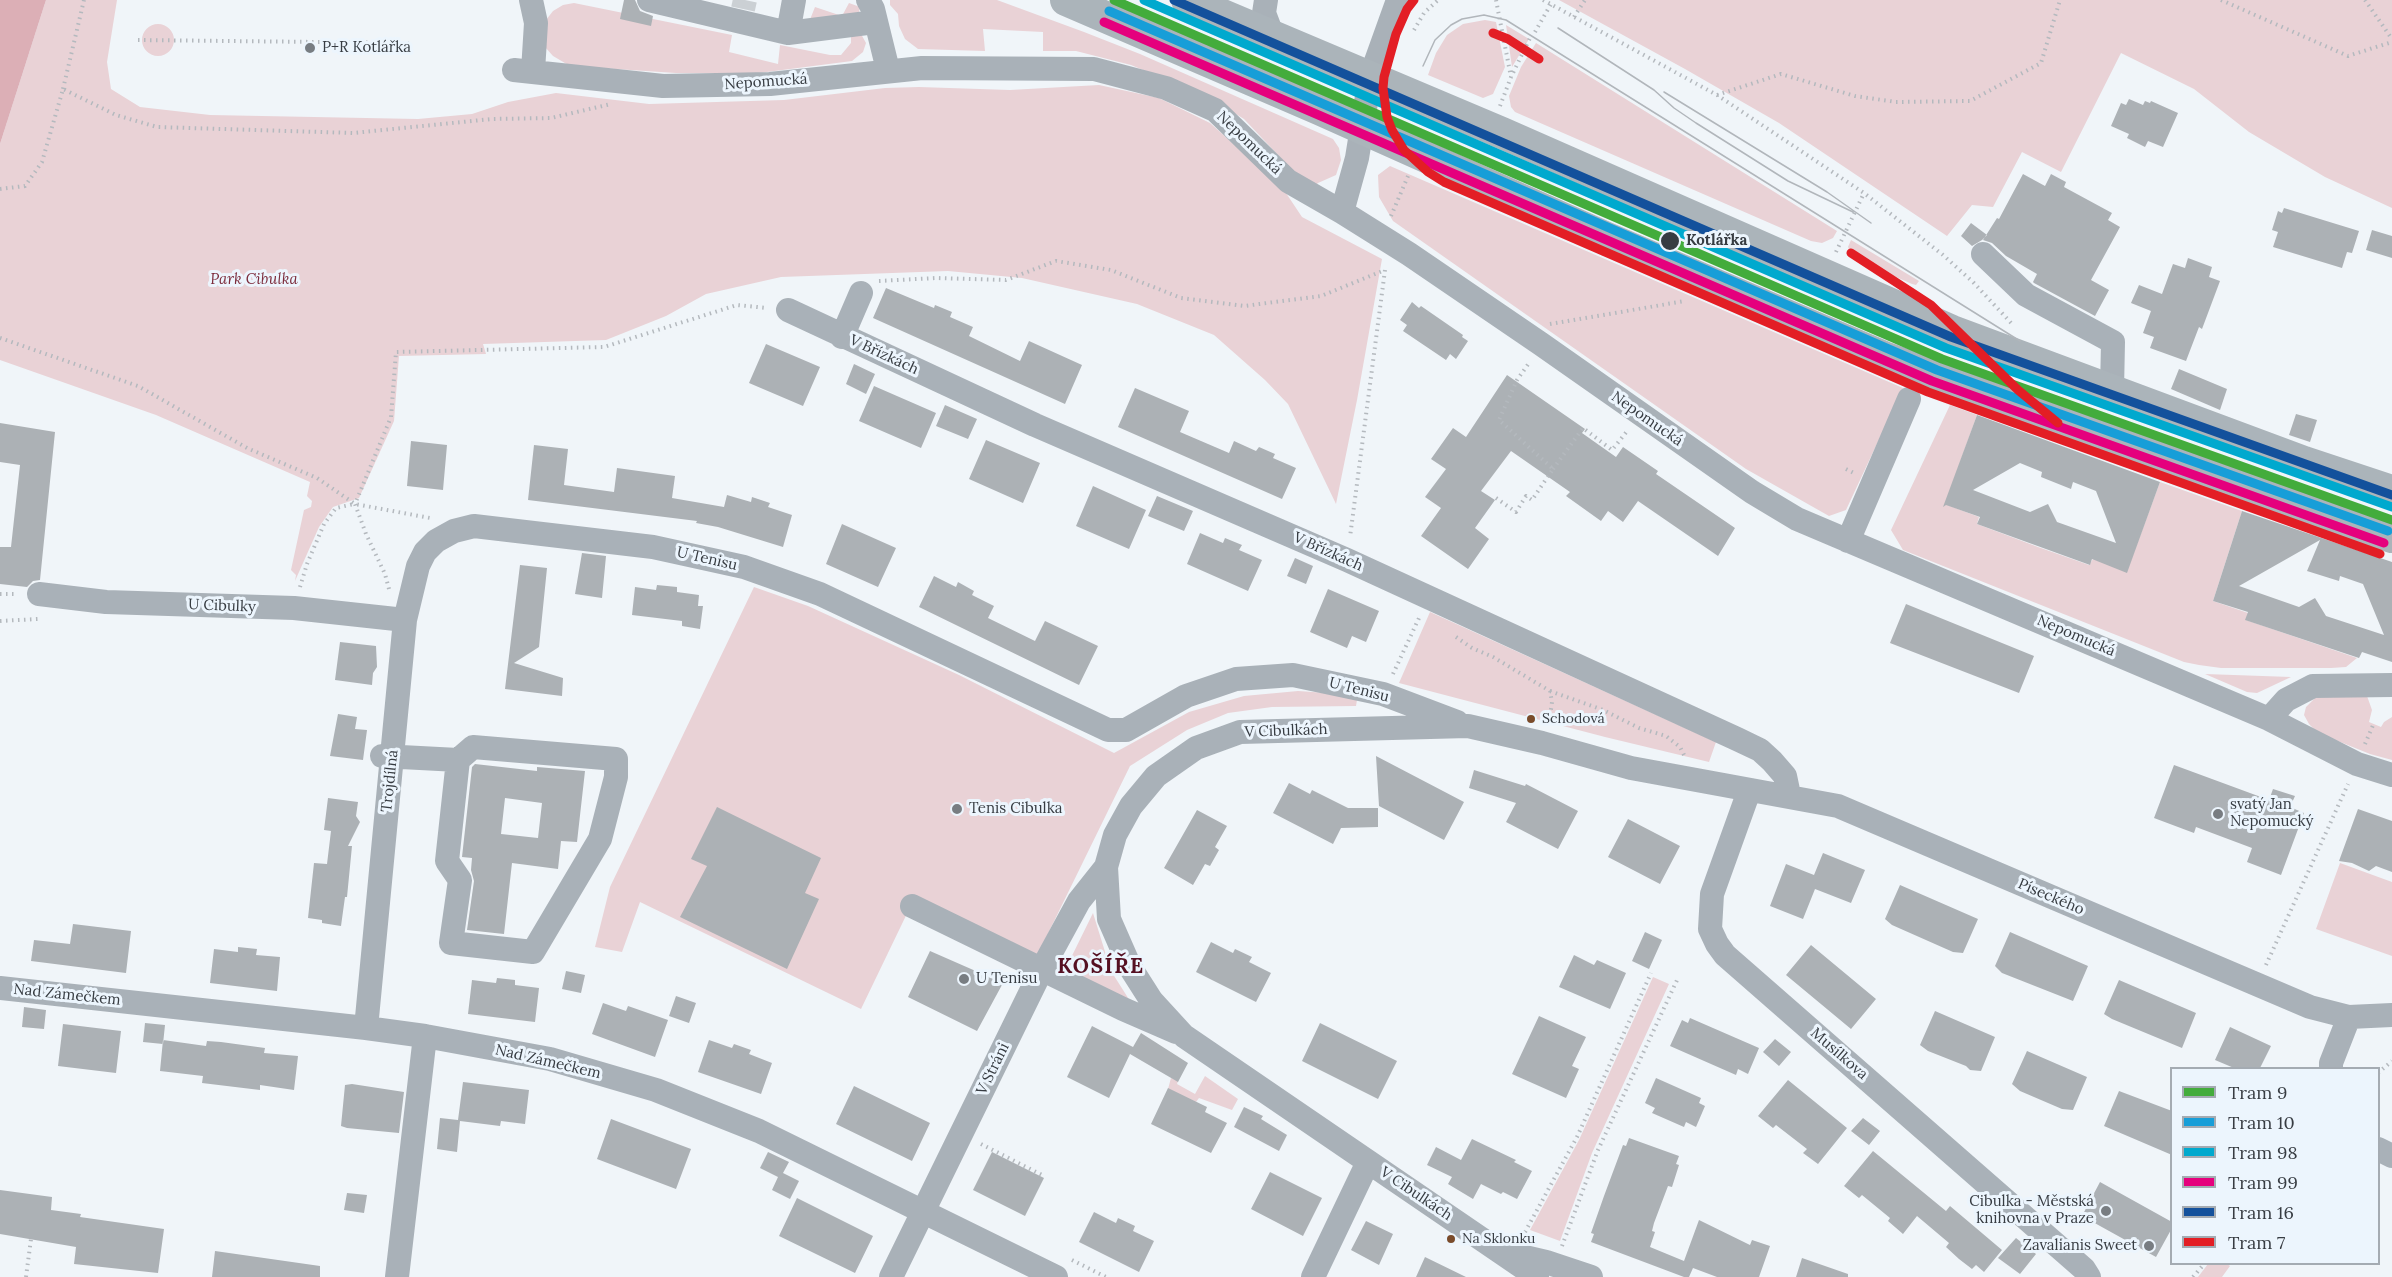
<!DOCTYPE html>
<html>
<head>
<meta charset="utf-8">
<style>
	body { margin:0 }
	#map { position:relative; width:2392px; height:1277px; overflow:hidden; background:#f0f5f9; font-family:Lora,serif }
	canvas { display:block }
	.legend { position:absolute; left:2170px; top:1067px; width:210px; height:198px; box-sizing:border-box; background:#ecf5fd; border:2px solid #a4abb2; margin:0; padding:8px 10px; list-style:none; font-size:18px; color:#373c42 }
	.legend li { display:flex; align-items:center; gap:12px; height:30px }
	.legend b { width:30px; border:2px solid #a4abb2 }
</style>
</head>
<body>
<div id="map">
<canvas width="2392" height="1277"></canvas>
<ul class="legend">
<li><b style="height:8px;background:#43ac3c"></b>Tram 9</li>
<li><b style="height:8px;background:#179ed8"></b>Tram 10</li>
<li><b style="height:8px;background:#00a9ce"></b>Tram 98</li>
<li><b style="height:8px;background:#e5007d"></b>Tram 99</li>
<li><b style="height:8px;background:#13519c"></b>Tram 16</li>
<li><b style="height:8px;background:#e31e25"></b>Tram 7</li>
</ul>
</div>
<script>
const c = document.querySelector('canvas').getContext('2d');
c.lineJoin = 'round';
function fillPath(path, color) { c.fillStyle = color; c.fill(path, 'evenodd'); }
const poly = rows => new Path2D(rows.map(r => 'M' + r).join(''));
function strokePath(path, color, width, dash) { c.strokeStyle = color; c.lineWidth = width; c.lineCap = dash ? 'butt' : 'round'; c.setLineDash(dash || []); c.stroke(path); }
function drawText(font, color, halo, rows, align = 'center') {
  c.font = font + ' Lora,serif'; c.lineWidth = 6; c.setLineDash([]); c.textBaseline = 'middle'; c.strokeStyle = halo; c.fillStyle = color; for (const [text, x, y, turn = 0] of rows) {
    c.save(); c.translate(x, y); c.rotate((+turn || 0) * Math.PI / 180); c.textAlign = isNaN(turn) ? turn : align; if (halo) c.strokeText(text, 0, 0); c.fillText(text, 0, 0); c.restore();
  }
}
const green = poly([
	[46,0,117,0,107,62,111,89,140,107,210,115,418,119,472,114,508,102,556,93,649,104,784,100,885,88,919,87,1010,90,1099,85,1159,98,1210,123,1282,187,1302,217,1382,259,1357,400,1336,504,1288,404,1265,380,1214,335,1137,304,1022,278,948,271,781,277,706,294,666,316,606,340,483,344,486,354,399,356,394,421,359,498,333,507,319,527,295,581,296,575,291,570,304,510,311,507,312,501,307,496,310,482,156,415,0,360,0,144],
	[890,0,997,0,1084,32,1140,54,1333,139,1339,148,1341,160,1336,175,1318,183,1315,186,1294,172,1244,119,1210,98,1131,65,1076,51,1043,51,1043,32,983,29,985,51,918,49,905,39,899,26,898,14,890,5],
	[1559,0,2392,0,2392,208,2325,177,2249,132,2194,89,2121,53,2061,172,2022,152,1993,207,1972,205,1947,236,1779,123,1685,69],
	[574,3,732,35,729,52,778,64,780,45,830,55,841,55,851,43,851,34,861,34,866,43,863,52,852,61,759,73,676,73,570,66,553,56,545,47,546,20,553,11,563,5],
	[849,3,860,7,859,12,842,17,809,22,815,7,842,16],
	[1485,20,1496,22,1505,67,1493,94,1483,98,1428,75,1436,53,1447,35,1463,24],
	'142 40a16 16 0 1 1 32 0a16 16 0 1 1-32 0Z',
	[1506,25,1529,39,1512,67],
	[1536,43,1837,231,1833,238,1822,243,1811,241,1515,112,1511,107,1509,96,1521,67],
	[1390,166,1903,388,1846,510,1829,516,1746,469,1393,221,1379,197,1378,175],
	[1851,240,1919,281,1916,285,1912,284,1853,258,1848,247],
	[1950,405,1977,415,1945,504,1979,517,1977,524,2038,547,2089,565,2093,559,2127,571,2160,482,2242,511,2213,601,2248,613,2246,620,2357,658,2346,667,2331,668,2221,668,2199,665,2184,662,1903,550,1891,530],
	[754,587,808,606,959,675,1114,753,1189,712,1244,696,1298,691,1327,693,1357,700,1356,706,1272,707,1228,713,1187,730,1130,766,1036,958,914,899,861,1009,640,902,622,952,595,947,610,887],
	[1430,612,1716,742,1709,762,1605,737,1399,683],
	[2205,674,2291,677,2257,693,2247,692],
	[2367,696,2372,710,2369,722,2381,727,2384,722,2392,717,2392,760,2370,754,2318,733,2309,724,2304,715,2306,707,2316,697],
	[2340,863,2392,882,2392,956,2316,929],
	[1093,913,1111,971,1130,1001,1064,972],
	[1653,977,1669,984,1592,1153,1560,1241,1530,1230,1579,1140],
	[1205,1076,1238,1099,1232,1110,1199,1098,1196,1102,1168,1089,1171,1078,1178,1081,1177,1084,1195,1094],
	[2208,1264,2227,1264,2230,1266,2222,1277,2198,1277]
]);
const water = poly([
	[0,0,46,0,0,144]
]);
const building = poly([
	[624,0,635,0,640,11,653,16,651,26,620,19],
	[2129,99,2143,105,2145,101,2150,103,2151,101,2178,113,2163,147,2148,141,2145,147,2127,138,2129,134,2111,126,2121,103,2126,105],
	[2023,174,2045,186,2051,174,2066,182,2064,187,2112,213,2108,220,2120,227,2091,280,2109,290,2095,316,2034,283,2033,282,2037,274,2006,256,1992,243,1983,240,1997,218,1999,219],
	[2284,208,2359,231,2352,253,2347,252,2342,268,2273,247,2278,232,2272,230,2278,211,2282,213],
	[1971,223,1987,235,1982,240,1972,246,1961,236],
	[2372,230,2392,236,2392,258,2366,250],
	[2188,258,2212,267,2209,277,2220,281,2202,329,2199,327,2186,361,2150,348,2154,337,2143,333,2151,311,2131,303,2139,285,2162,294,2173,264,2185,268],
	[886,288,934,308,935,305,952,312,950,317,973,327,969,336,1020,361,1029,341,1082,365,1065,404,873,318],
	[1412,302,1419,308,1421,306,1463,335,1462,337,1468,341,1456,359,1450,354,1446,360,1403,331,1407,325,1400,320],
	[766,344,820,367,803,406,749,383],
	[854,364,875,374,866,394,846,384],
	[2179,369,2227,389,2220,410,2171,389],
	[1507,375,1585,429,1582,433,1616,457,1623,447,1658,471,1656,474,1735,528,1718,556,1638,501,1623,522,1608,511,1601,521,1566,496,1570,492,1511,451,1481,491,1495,500,1475,528,1489,539,1468,569,1421,536,1441,508,1425,497,1446,469,1431,459,1453,428,1466,437],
	[874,386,936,413,921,448,859,421],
	[1135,388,1189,411,1180,432,1229,453,1234,441,1256,451,1259,447,1275,454,1273,458,1296,468,1282,499,1118,427],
	[945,405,977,419,968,439,936,426],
	[2296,414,2317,420,2310,442,2289,435],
	[1977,415,2160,482,2127,573,2092,559,2090,565,1977,524,1980,517,1946,505,1943,507],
	[2020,463,2042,472,2041,477,2071,489,2073,482,2096,491,2116,543,2057,522,2048,504,2030,512,1973,490],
	[0,423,55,432,40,580,33,581,27,587,0,584,0,547,11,547,20,465,0,462],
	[986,440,1040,463,1023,503,969,479],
	[411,441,447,445,443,490,407,486],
	[534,445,568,449,564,485,614,492,617,468,675,476,672,498,724,507,727,495,751,502,752,497,770,503,768,507,792,515,783,547,718,527,696,523,697,521,528,500],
	[1093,486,1146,510,1129,549,1076,526],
	[1157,496,1193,511,1184,531,1148,516],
	[2242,511,2392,562,2392,662,2362,652,2359,658,2245,620,2248,612,2213,601],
	[2320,540,2307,571,2339,581,2340,576,2363,584,2384,635,2326,616,2315,598,2299,607,2239,586],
	[842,524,896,548,878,587,826,564],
	[1200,533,1223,543,1225,538,1242,545,1239,550,1262,560,1248,591,1187,564],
	[582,553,606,556,602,598,575,594],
	[1295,558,1313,566,1306,584,1287,576],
	[520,565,547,568,539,647,514,663,563,678,562,696,505,689],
	[934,576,956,587,958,582,974,591,972,595,994,606,988,618,1035,641,1045,621,1098,646,1079,685,919,607],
	[657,585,677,587,677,592,699,595,698,606,703,606,700,629,682,626,682,621,632,615,635,587,656,590],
	[1328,589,1379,611,1366,642,1352,636,1347,648,1310,632],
	[1906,604,2034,656,2019,693,1890,643],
	[340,642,376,646,377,667,373,673,372,685,335,680],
	[338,714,357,717,355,729,367,730,363,760,330,756],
	[1376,756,1464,802,1444,840,1379,806],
	[475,764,537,771,537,767,585,771,577,842,561,841,558,869,512,863,504,934,467,930,474,881,471,870,472,858,462,857,472,767],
	[505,798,542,803,538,838,501,834],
	[2174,765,2269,800,2273,789,2295,796,2290,807,2304,813,2281,875,2247,862,2252,848,2196,827,2194,833,2154,818],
	[1474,770,1525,786,1526,784,1578,811,1558,849,1506,822,1516,803,1469,788],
	[1289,783,1310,794,1312,790,1348,808,1378,808,1378,827,1341,828,1333,844,1273,813],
	[328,798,358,802,356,816,360,822,348,846,352,846,347,897,345,897,341,926,322,923,322,920,308,918,314,863,327,864,331,831,324,830],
	[717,807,821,858,805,893,819,899,787,969,680,917,707,866,691,859],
	[2358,809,2392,821,2392,872,2376,866,2369,871,2352,863,2339,861],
	[1197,810,1227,826,1215,847,1219,850,1210,866,1205,864,1193,885,1164,868],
	[1628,819,1680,846,1660,884,1608,857],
	[1823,853,1865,870,1851,903,1815,889,1803,919,1770,906,1786,864,1814,875],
	[1900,885,1978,919,1963,953,1953,952,1892,925,1885,919],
	[73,924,131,931,126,973,31,961,34,940,70,944],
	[1645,932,1662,940,1649,969,1632,961],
	[2010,932,2088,966,2073,1001,2002,973,1995,966],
	[1211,942,1233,953,1235,949,1252,957,1249,962,1271,973,1256,1002,1196,972],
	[1811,945,1876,999,1851,1029,1786,975],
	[238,947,257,949,256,955,280,957,277,991,210,983,214,949,238,952],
	[930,951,1003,983,977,1031,908,997],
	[1574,955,1594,965,1597,960,1626,973,1610,1009,1559,987],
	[566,971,585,975,581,993,562,989],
	[497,978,515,980,515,985,539,988,535,1022,468,1014,472,980,496,983],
	[2119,980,2196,1013,2182,1048,2112,1019,2104,1014],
	[676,996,696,1003,689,1023,669,1016],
	[603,1003,626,1011,628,1006,668,1020,655,1057,592,1034],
	[24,1007,46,1010,44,1029,22,1027],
	[1935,1011,1995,1037,1981,1071,1970,1070,1966,1066,1928,1051,1920,1045],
	[1539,1016,1586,1037,1572,1066,1579,1069,1566,1098,1512,1074],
	[1690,1018,1759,1048,1748,1074,1738,1069,1736,1075,1670,1046,1682,1020,1688,1023],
	[145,1023,165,1025,163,1044,143,1042],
	[1320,1023,1397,1061,1378,1099,1302,1061],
	[63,1024,121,1031,116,1073,58,1066],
	[1092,1026,1133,1047,1141,1033,1188,1063,1178,1082,1130,1054,1109,1098,1067,1077],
	[2230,1027,2271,1046,2260,1068,2234,1068,2215,1060],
	[1775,1039,1791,1052,1779,1066,1763,1052],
	[163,1040,206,1046,207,1041,221,1042,265,1048,264,1053,298,1056,294,1090,260,1085,260,1090,202,1083,203,1076,160,1071],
	[709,1040,732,1048,734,1044,751,1050,749,1054,772,1063,761,1094,698,1072],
	[2027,1051,2087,1077,2073,1110,2062,1109,2020,1091,2012,1084],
	[1656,1078,1701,1098,1699,1103,1705,1106,1696,1127,1686,1122,1684,1127,1652,1113,1655,1108,1645,1103],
	[1788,1080,1847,1128,1818,1164,1803,1153,1807,1149,1776,1125,1773,1128,1758,1116],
	[463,1082,529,1090,525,1124,501,1121,500,1126,460,1121,457,1152,437,1149,440,1118,458,1120],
	[352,1084,404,1092,399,1133,347,1128,341,1126,345,1085],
	[854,1086,930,1123,912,1161,836,1124],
	[1168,1088,1207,1107,1205,1112,1227,1123,1211,1153,1151,1124],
	[2119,1091,2172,1111,2172,1155,2104,1126],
	[1244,1107,1263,1116,1261,1119,1287,1135,1279,1151,1234,1127],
	[1863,1118,1880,1131,1869,1145,1851,1131],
	[611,1119,691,1149,676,1189,597,1159],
	[1629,1138,1679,1156,1676,1164,1679,1165,1672,1187,1668,1186,1654,1223,1652,1231,1655,1232,1650,1247,1684,1261,1699,1220,1750,1245,1752,1240,1770,1246,1759,1277,1717,1277,1693,1268,1689,1277,1684,1277,1591,1242,1594,1234,1591,1233,1604,1196,1623,1145,1626,1146],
	[1472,1139,1516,1160,1514,1162,1532,1171,1517,1199,1503,1192,1501,1194,1481,1184,1473,1199,1448,1184,1452,1177,1427,1165,1436,1147,1461,1160],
	[1873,1151,1946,1211,1950,1206,2002,1250,1984,1272,1976,1265,1972,1269,1959,1259,1946,1247,1949,1243,1917,1216,1903,1234,1888,1221,1890,1218,1862,1195,1859,1198,1844,1186],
	[768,1152,789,1162,783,1173,799,1181,790,1199,772,1190,778,1177,760,1168],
	[992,1152,1044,1178,1025,1216,973,1190],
	[1270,1172,1322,1198,1303,1236,1251,1209],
	[2100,1182,2172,1222,2172,1228,2156,1257,2082,1216],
	[0,1190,52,1197,51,1210,81,1214,80,1217,164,1229,158,1273,74,1264,76,1247,0,1234],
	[347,1193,367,1195,364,1213,344,1210],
	[797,1198,873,1236,855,1273,779,1236],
	[1094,1212,1116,1223,1118,1218,1135,1226,1133,1231,1154,1241,1139,1272,1079,1242],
	[1366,1221,1393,1234,1379,1265,1351,1250],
	[2016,1238,2036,1254,2020,1274,1998,1258],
	[215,1251,320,1266,320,1277,212,1277],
	[1425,1257,1466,1277,1416,1277],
	[1802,1258,1848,1274,1848,1277,1796,1277]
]);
const minorTunnel = poly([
	[743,9,745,0]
]);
const path = poly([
	[1496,0,1511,77],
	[1543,0,1717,95,1864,193,1943,255,1973,282,2013,325],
	[2221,0,2348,56,2392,42],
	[2365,0,2392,39],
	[1574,17,1585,0],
	[1414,30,1424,13,1438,0],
	[1535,32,1551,4],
	[138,40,409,43],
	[63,89,84,0],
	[1717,95,1781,74,1855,96,1896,102,1970,101,2041,63,2060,0],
	[1500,106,1511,77,1530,38],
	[0,189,25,186,42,162,63,89,116,115,157,127,353,133,492,119,551,118,611,104],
	[1391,216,1408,176],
	[1836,252,1864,193],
	[879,281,936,278,1006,280,1056,261,1111,270,1181,298,1244,306,1321,296,1385,270,1350,537],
	[1550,324,1685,301],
	[0,338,138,386,247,448,317,478,355,504,430,518],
	[1553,469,1583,428,1612,450,1628,430],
	[1846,469,1854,473],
	[1496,498,1516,512,1526,496,1532,500,1553,469,1499,420,1517,380,1529,363],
	[300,587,307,564,324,524,336,508,354,504],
	[389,589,385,574,366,534,355,504,391,417,396,352,604,347,737,305,767,308],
	[0,594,17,594],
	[0,621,38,619],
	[1456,637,1472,648,1493,657,1550,691,1552,702,1549,724],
	[1393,674,1419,618],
	[1550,691,1603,710,1639,728,1666,736,1680,747,1684,755],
	[2365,744,2374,723],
	[2266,965,2348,784],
	[2378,1073,2392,1061],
	[981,1144,1042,1175],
	[1525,1232,1577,1137,1651,973],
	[1562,1246,1598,1150,1678,978],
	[1072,1260,1106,1277],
	[26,1277,31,1239],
	[2193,1277,2204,1264]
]);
const minor = poly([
	[531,0,536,23,533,71],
	[649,0,788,33,794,0],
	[868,0,873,9,888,70],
	[1266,0,1264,13,1273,37],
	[788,33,875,22],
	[514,70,663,86,770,84,922,68,1094,69,1166,88,1215,110,1288,181,1342,212,1409,254,1541,344,1752,492,1797,519,2269,719,2357,764,2392,775],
	[1342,212,1357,158,1370,78,1398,0],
	[1983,254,2026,295,2113,342,2112,390],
	[788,310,1035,425,1347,560,1737,739,1760,750,1772,761,1785,776,1789,795],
	[842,337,861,293],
	[1848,541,1909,399],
	[39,594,106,602,294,608,405,620],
	[2269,719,2286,700,2313,686,2392,685],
	[382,756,458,760,447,861,460,880,451,943,533,952,600,839,616,777,616,759,473,747,458,760],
	[1749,791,1712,894,1710,929,1717,944,1725,955,2084,1269,2089,1277],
	[912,906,1123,1009,1176,1032],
	[0,988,366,1028,425,1036,550,1059,656,1090,759,1131,1056,1277],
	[366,1028,405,620,418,566,425,552,436,541,454,531,474,526,653,547,744,567,820,594,1108,730,1126,730,1186,696,1236,679,1293,675,1383,694,1457,722],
	[2331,1068,2331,1063,2349,1017],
	[2378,1149,2392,1156],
	[1512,1254,1546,1262,1591,1277],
	[397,1277,425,1036],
	[891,1277,1042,969,1079,901,1106,867],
	[1313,1277,1368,1162],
	[1537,1277,1184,1036,1151,1000,1130,967,1109,919,1106,867,1115,835,1131,806,1156,776,1196,748,1240,732,1468,726,1542,743,1631,768,1838,806,2310,1007,2349,1017,2392,1015]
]);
const major = poly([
	[1066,0,1319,109,1607,238,1884,357,2186,467,2392,537],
	[1187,0,1502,133,1952,331,2304,462,2392,491]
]);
const tram = poly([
	[1558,28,1654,90,1674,108,1696,123,1788,181,1853,212],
	[1423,66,1435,40,1451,25,1462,19,1484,15,1506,20,2020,341],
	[1664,92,1827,192,1871,223]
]);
const tram1 = poly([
	[1114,0,1942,359,2392,520]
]);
const tram2 = poly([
	[1109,11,1937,370,2388,531]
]);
const tram3 = poly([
	[1144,0,1946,348,2392,507]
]);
const tram4 = poly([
	[1104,22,1932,381,2384,543]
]);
const tram5 = poly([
	[1174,0,1951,337,2392,495]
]);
const tram6 = poly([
	[1414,0,1407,9,1396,34,1384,77,1383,88,1387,117,1392,130,1404,150,1428,172,1444,182,1928,392,2380,554],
	[1493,33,1508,39,1539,59],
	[1851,253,1931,305,2018,390,2058,423]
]);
const markers = [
	[310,48,6,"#787d82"],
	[1670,241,10,"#373c42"],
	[1531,719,5,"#7a4b2a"],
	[957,809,6,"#787d82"],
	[2218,814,6,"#787d82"],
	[964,979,6,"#787d82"],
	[2106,1211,6,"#787d82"],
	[1451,1239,5,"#7a4b2a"],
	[2149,1246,6,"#787d82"]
];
const busNames = [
	["Schodová",1542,719],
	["Na Sklonku",1462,1239]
];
const poiNames = [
	["P+R Kotlářka",322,48],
	["svatý Jan",2230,805],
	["Nepomucký",2230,822],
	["Tenis Cibulka",969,809],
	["U Tenisu",976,979],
	["Cibulka - Městská",2094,1202,"right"],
	["knihovna v Praze",2094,1219,"right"],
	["Zavalianis Sweet",2137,1246,"right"]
];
const streetNames = [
	["Nepomucká",766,82,-4],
	["Nepomucká",1249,143,44],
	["V Břízkách",884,355,25],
	["Nepomucká",1647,419,35],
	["V Břízkách",1328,552,24],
	["U Tenisu",707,559,13],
	["U Cibulky",222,606,2],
	["Nepomucká",2076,636,23],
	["U Tenisu",1359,690,14],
	["V Cibulkách",1286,731,-2],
	["Trojdílná",390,781,-84],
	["Píseckého",2051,897,23],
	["Nad Zámečkem",67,995,6],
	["Musílkova",1839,1054,41],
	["Nad Zámečkem",548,1062,13],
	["V Stráni",993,1069,-64],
	["V Cibulkách",1416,1194,34]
];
const stopNames = [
	["Kotlářka",1686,241]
];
const parkNames = [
	["Park Cibulka",254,280]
];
const districtNames = [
	["KOŠÍŘE",1101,967]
];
fillPath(green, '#e9d2d6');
fillPath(water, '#dcafb6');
fillPath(building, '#acb1b5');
strokePath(minorTunnel, '#cbd0d4', 24, [24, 12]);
strokePath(path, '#b4b9be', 4, [1.5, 4.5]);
strokePath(minor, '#a9b1b8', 24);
strokePath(major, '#abb4ba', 32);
strokePath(tram, '#b1b6bb', 1.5);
strokePath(tram1, '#43ac3c', 9);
strokePath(tram2, '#179ed8', 9);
strokePath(tram3, '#00a9ce', 9);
strokePath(tram4, '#e5007d', 9);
strokePath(tram5, '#13519c', 9);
strokePath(tram6, '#e31e25', 9);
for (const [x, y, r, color] of markers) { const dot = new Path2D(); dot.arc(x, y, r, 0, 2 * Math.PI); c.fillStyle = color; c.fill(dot); strokePath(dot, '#ecf5fd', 2); }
drawText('14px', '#373c42', '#ecf5fd', busNames, 'left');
drawText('15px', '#373c42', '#ecf5fd', poiNames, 'left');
drawText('15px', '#373c42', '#ecf5fd', streetNames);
drawText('bold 15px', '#373c42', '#ecf5fd', stopNames, 'left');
drawText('italic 15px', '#7c2c3c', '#ecf5fd', parkNames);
c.letterSpacing = '1.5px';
drawText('bold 21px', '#551022', '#ecf5fd', districtNames);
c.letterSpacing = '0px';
</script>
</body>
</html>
